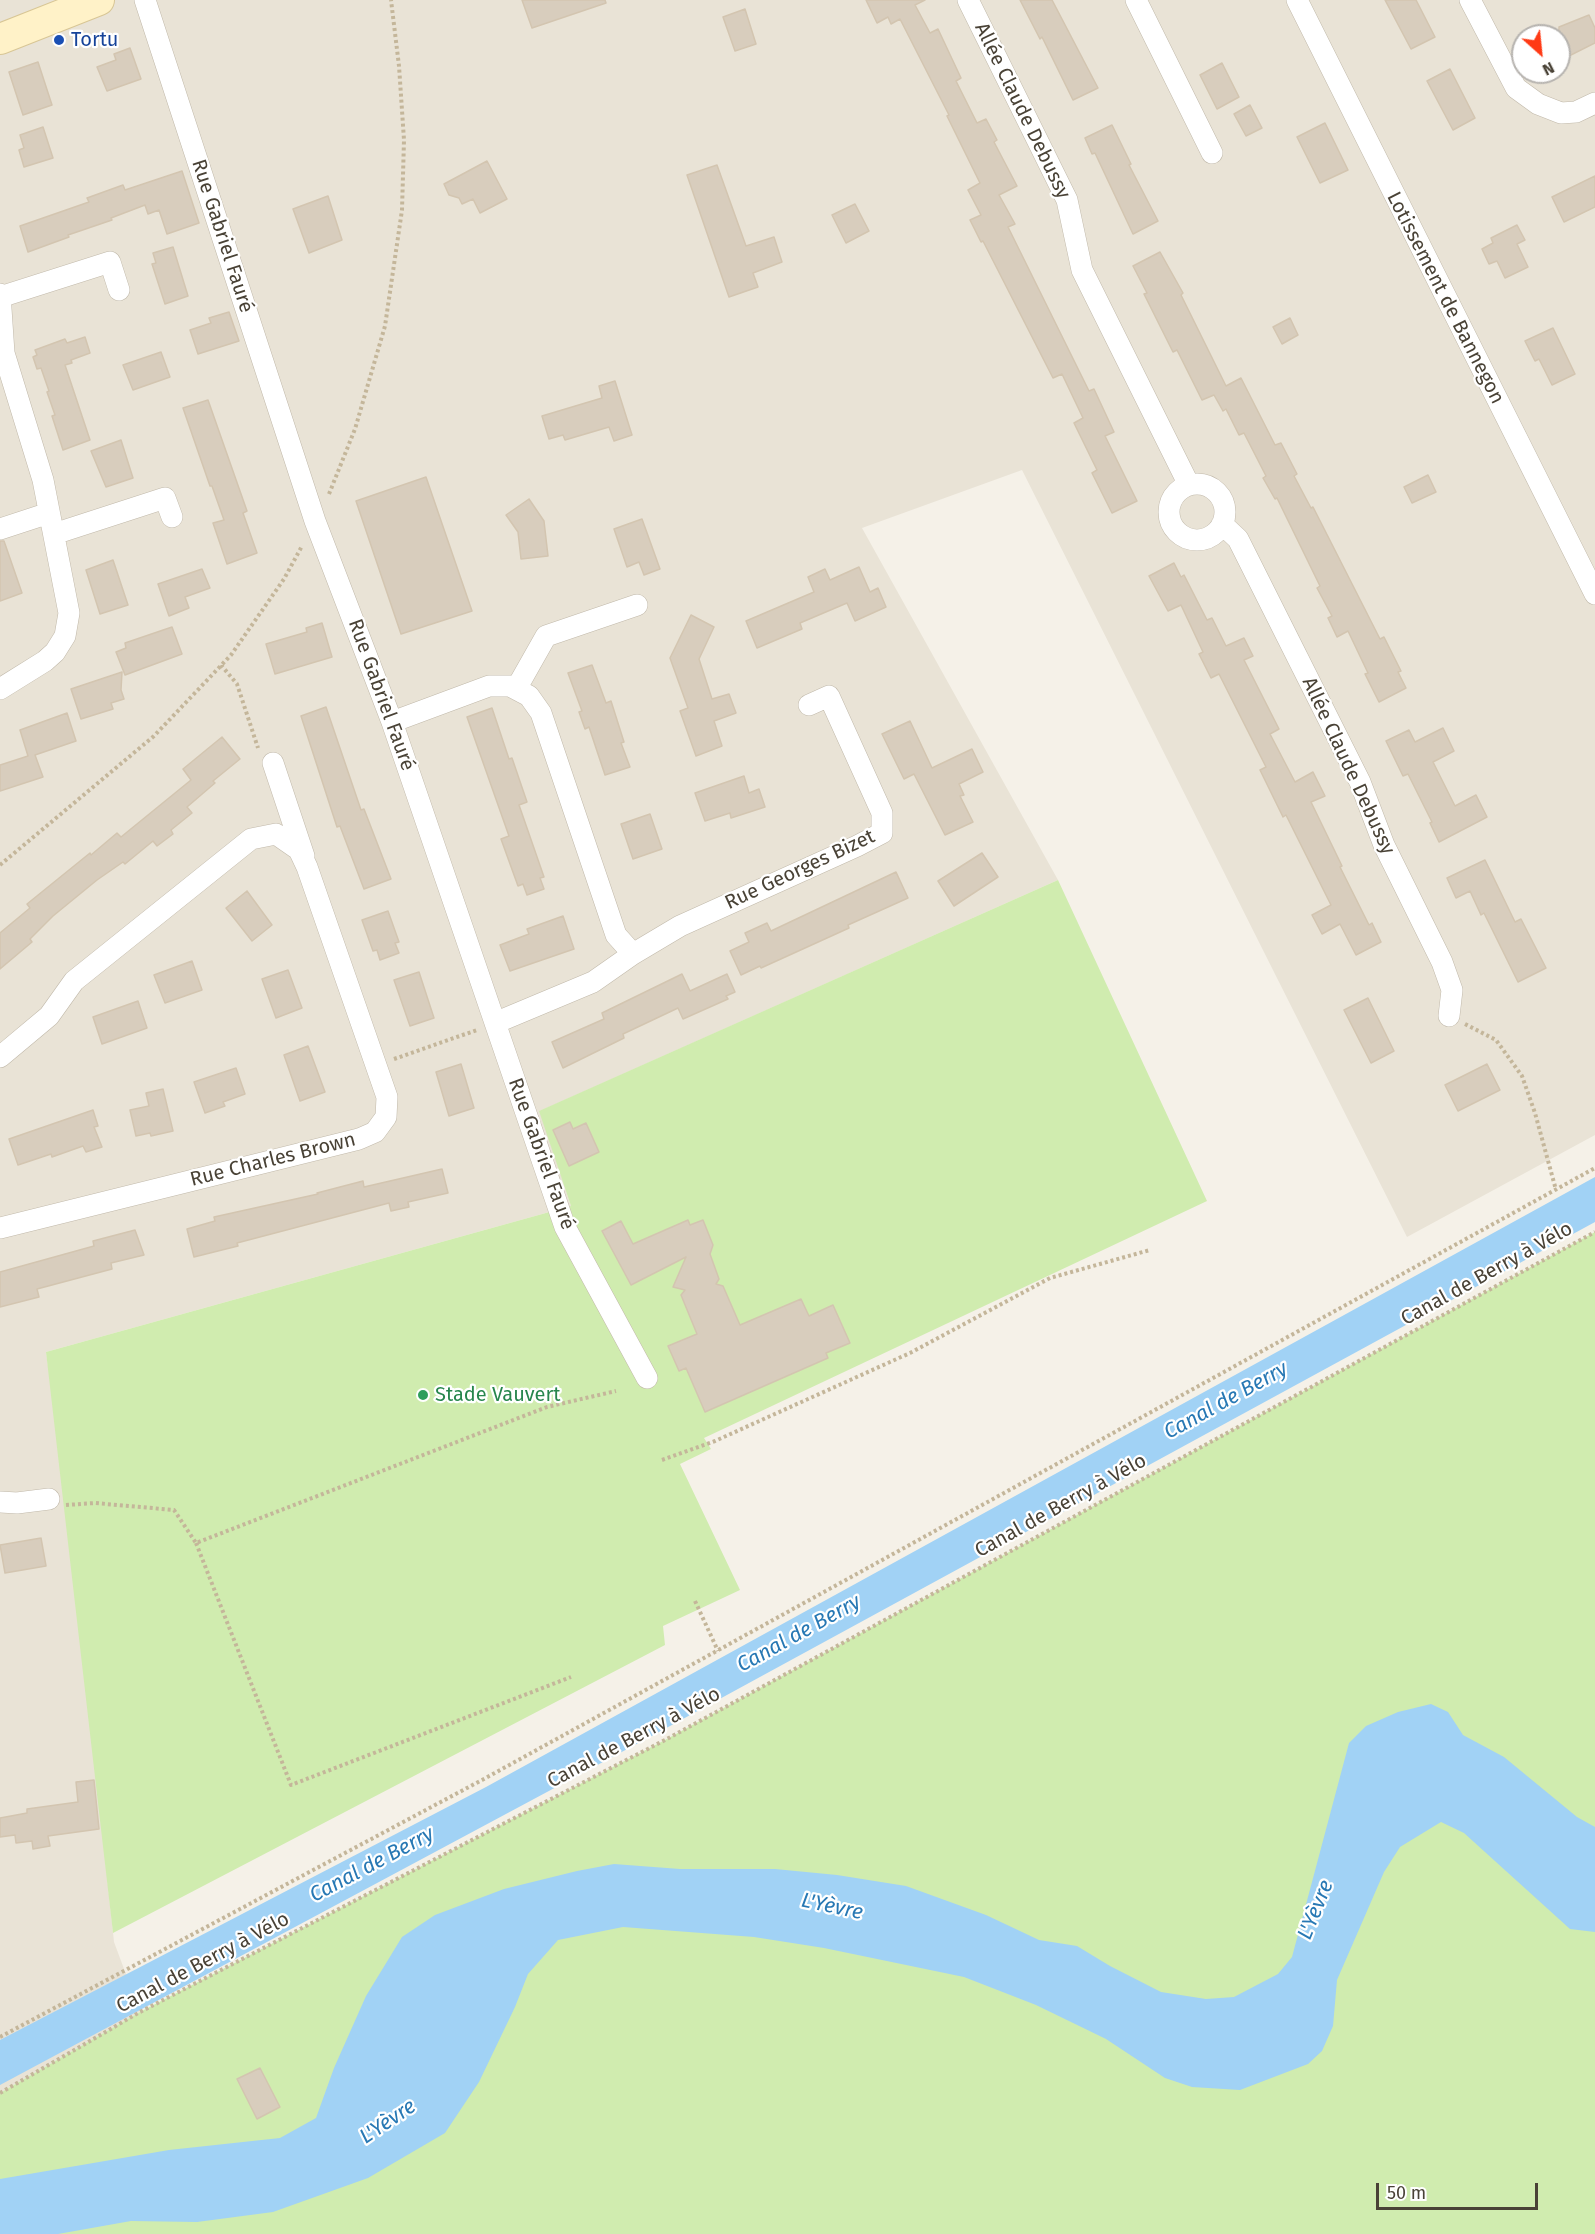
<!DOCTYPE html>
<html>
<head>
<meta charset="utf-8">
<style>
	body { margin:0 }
	#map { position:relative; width:1595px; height:2234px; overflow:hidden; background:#f5f1e8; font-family:"Fira Sans",sans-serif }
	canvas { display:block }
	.north { position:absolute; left:1511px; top:24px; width:60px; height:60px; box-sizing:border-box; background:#fff; border:2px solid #b6b3af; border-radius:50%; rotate:153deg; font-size:16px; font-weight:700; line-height:24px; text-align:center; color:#494236 }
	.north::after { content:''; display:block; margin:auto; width:21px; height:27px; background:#ff3a15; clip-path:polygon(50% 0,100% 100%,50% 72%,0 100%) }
	.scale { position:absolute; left:1376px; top:2183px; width:162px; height:27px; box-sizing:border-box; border:3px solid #494236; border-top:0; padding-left:8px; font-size:18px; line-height:21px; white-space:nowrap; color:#494236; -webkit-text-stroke:4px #fff; paint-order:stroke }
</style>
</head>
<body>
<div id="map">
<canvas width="1595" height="2234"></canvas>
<div class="north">N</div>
<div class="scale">50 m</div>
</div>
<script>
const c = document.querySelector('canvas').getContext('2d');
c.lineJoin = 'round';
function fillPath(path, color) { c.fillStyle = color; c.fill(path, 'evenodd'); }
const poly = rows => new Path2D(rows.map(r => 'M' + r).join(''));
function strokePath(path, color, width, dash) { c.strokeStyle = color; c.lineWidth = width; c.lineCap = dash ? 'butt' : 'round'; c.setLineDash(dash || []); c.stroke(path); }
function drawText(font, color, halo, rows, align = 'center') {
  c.font = font + ' "Fira Sans",sans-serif'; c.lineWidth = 4.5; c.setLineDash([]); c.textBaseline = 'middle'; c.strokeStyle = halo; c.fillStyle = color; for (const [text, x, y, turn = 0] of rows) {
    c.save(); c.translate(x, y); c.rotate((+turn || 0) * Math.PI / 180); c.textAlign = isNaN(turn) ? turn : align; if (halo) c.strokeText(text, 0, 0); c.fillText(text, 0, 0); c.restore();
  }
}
const residential = poly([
	[0,0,1595,0,1595,1135,1407,1237,1022,470,862,528,1058,880,540,1111,571,1206,46,1352,68,1506,114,1942,140,2012,0,2093],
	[1523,36,1559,36,1559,72,1523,72]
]);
const green = poly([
	[1058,880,1207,1201,704,1438,711,1449,680,1464,740,1590,663,1626,665,1645,113,1933,46,1352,571,1206,539,1111],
	[1595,1232,1595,2234,0,2234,0,2093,140,2012,665,1740]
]);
const water = poly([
	[1595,1177,1595,1222,659,1732,0,2085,0,2040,486,1787],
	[1431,1704,1448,1712,1463,1735,1504,1757,1577,1817,1595,1827,1595,1932,1570,1929,1464,1833,1441,1822,1400,1847,1384,1872,1337,1980,1333,2026,1322,2051,1308,2064,1240,2090,1192,2087,1165,2078,1106,2039,1036,2005,964,1977,824,1948,754,1937,623,1927,558,1940,528,1974,515,2007,479,2082,445,2133,368,2178,273,2212,197,2222,131,2221,58,2234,0,2234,0,2179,169,2150,280,2138,316,2118,334,2068,366,1996,402,1937,435,1915,504,1889,577,1871,614,1864,680,1869,775,1869,837,1875,906,1886,986,1915,1039,1940,1077,1946,1110,1966,1161,1992,1206,1999,1234,1997,1278,1974,1292,1957,1349,1743,1366,1726,1398,1712]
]);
const building = poly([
	[522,0,605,0,606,3,532,28,522,0],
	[866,0,925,0,915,5,930,33,938,29,961,78,956,81,977,123,986,119,997,140,994,142,1017,186,999,195,1015,224,1008,227,1089,391,1094,389,1114,432,1105,436,1137,501,1112,513,1092,473,1097,470,1074,423,1083,418,1062,374,1053,378,983,241,981,242,970,220,981,215,968,190,980,183,947,116,949,115,900,19,891,24,888,17,877,23,866,0],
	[1020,0,1052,0,1098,88,1073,100,1042,37,1040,39,1020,0],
	[1385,0,1416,0,1435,37,1411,49,1385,0],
	[745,9,756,44,735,51,723,17,745,9],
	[1589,15,1595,28,1595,43,1559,61,1559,27,1589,15],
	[130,48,141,79,107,91,97,67,116,60,114,54,130,48],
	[38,62,52,105,23,115,9,72,38,62],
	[1222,63,1239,97,1217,109,1200,75,1222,63],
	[1450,69,1475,118,1453,130,1427,81,1450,69],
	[1250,105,1262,128,1246,136,1234,114,1250,105],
	[1325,123,1348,170,1320,183,1297,137,1325,123],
	[1112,125,1131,164,1129,165,1158,221,1133,234,1095,153,1092,154,1085,138,1112,125],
	[43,127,53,158,24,167,19,150,24,148,20,135,43,127],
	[487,161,507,199,480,213,473,199,462,204,459,198,449,195,444,184,487,161],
	[717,165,746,246,774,237,782,262,753,273,758,287,729,297,687,175,717,165],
	[182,171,199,223,167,234,159,210,148,214,145,205,111,218,112,220,68,235,69,237,28,252,20,226,89,202,87,198,123,185,125,190,182,171],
	[1595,176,1595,207,1564,222,1552,197,1595,176],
	[328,196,342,240,309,253,293,209,328,196],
	[855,204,869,231,846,243,832,215,855,204],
	[1517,225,1525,240,1517,244,1528,267,1505,278,1497,261,1489,264,1482,249,1493,243,1491,238,1517,225],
	[173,247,188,296,165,304,152,264,156,263,153,253,173,247],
	[1160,252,1183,293,1181,295,1226,386,1241,378,1275,445,1281,443,1297,474,1294,476,1311,508,1313,507,1380,639,1384,637,1401,671,1398,672,1406,688,1379,702,1365,674,1368,673,1348,631,1337,637,1328,618,1332,616,1317,588,1320,586,1277,498,1275,499,1263,478,1266,476,1244,433,1239,435,1226,409,1223,411,1214,395,1202,400,1177,350,1173,352,1144,294,1147,293,1133,266,1160,252],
	[229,312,239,341,198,354,190,330,211,323,209,318,229,312],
	[1290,318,1298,335,1282,344,1273,327,1290,318],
	[1553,328,1575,374,1552,385,1539,359,1535,361,1525,341,1553,328],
	[85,337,90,353,71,360,72,363,65,365,90,440,63,450,52,416,55,415,47,392,49,391,41,368,37,369,33,357,37,355,35,350,65,339,67,343,85,337],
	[161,352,170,377,133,390,123,365,161,352],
	[615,381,632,435,614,441,609,427,565,440,563,435,549,439,542,416,602,398,599,386,615,381],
	[208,400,247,511,243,513,257,553,227,564,213,523,224,520,212,486,210,486,183,408,208,400],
	[121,440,133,478,106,487,91,451,121,440],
	[1428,475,1436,492,1412,503,1404,487,1428,475],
	[426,477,472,611,401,634,356,501,426,477],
	[529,499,544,521,548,556,521,559,518,532,506,515,529,499],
	[642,519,660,569,644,575,639,562,627,567,614,529,642,519],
	[0,541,4,541,22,593,0,601,0,541],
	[113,560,128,605,100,614,86,570,113,560],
	[1174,563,1181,577,1184,575,1207,620,1212,618,1226,646,1244,638,1253,656,1244,660,1279,729,1270,734,1295,782,1313,772,1325,796,1311,802,1342,866,1340,867,1369,925,1372,923,1381,942,1356,955,1340,924,1322,934,1312,915,1331,905,1286,815,1283,817,1260,770,1266,767,1219,674,1211,678,1199,654,1203,652,1181,605,1168,611,1149,576,1174,563],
	[859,567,870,592,878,588,886,607,855,621,847,603,800,623,802,629,757,648,746,621,814,592,808,577,825,569,830,580,859,567],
	[202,569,210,588,185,597,189,608,169,616,158,584,202,569],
	[691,615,714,627,699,659,712,699,729,694,736,713,714,721,722,746,696,756,680,711,688,708,670,658,691,615],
	[322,623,332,657,275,674,266,644,307,632,306,628,322,623],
	[172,627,182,654,125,675,116,652,126,648,125,643,172,627],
	[592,665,606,703,611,701,624,742,621,743,630,767,605,775,589,727,585,729,579,712,582,711,568,673,592,665],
	[122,672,121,690,124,699,111,703,113,709,81,719,71,689,122,672],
	[326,707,361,810,364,809,391,879,364,889,340,826,337,827,301,716,326,707],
	[492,708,509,759,512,758,527,802,519,805,544,877,540,878,544,889,527,895,523,884,518,886,501,839,509,836,467,717,492,708],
	[67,713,76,741,35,755,43,777,0,791,0,765,28,756,20,730,67,713],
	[910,721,932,768,972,749,983,772,959,784,964,795,960,796,973,822,945,835,914,774,904,779,882,734,910,721],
	[1443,728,1454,751,1433,762,1455,806,1476,795,1487,817,1439,842,1430,823,1432,822,1408,774,1403,776,1386,741,1409,730,1415,742,1443,728],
	[222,737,240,759,213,781,215,783,187,807,192,813,171,830,173,834,157,846,153,841,125,864,123,862,97,880,53,916,30,939,32,942,0,969,0,933,30,908,27,904,90,853,91,855,117,833,121,837,191,780,183,769,222,737],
	[744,776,749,793,759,789,765,807,731,818,730,813,705,821,695,793,744,776],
	[650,814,662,849,633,859,621,824,650,814],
	[982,853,998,877,954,906,938,881,982,853],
	[1485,860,1515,922,1521,919,1546,968,1518,982,1484,913,1481,915,1470,891,1456,898,1447,878,1485,860],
	[896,872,908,898,848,925,849,928,761,968,760,966,741,975,730,951,749,942,745,933,767,923,771,931,896,872],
	[247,891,272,925,252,941,226,908,247,891],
	[388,911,399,942,395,943,399,953,380,960,377,950,373,951,362,920,388,911],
	[563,916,574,949,510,971,500,945,529,934,527,929,563,916],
	[192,961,202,990,165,1003,154,975,192,961],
	[288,970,302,1008,276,1018,262,979,288,970],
	[419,972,434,1018,410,1026,394,980,419,972],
	[682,974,690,991,727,974,735,992,726,996,728,999,683,1019,678,1008,623,1034,624,1038,563,1068,552,1042,604,1019,602,1013,682,974],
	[1368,998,1394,1051,1371,1063,1344,1010,1368,998],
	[138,1001,147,1028,102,1044,93,1017,138,1001],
	[308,1046,325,1092,300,1101,284,1055,308,1046],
	[461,1064,474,1108,449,1116,436,1072,461,1064],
	[1487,1064,1500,1090,1458,1111,1445,1085,1487,1064],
	[236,1068,245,1094,223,1102,225,1106,205,1113,194,1082,236,1068],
	[163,1089,173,1131,151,1136,150,1133,136,1136,130,1110,149,1106,146,1093,163,1089],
	[93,1110,98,1126,94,1127,102,1147,86,1152,83,1146,52,1157,51,1154,18,1165,9,1139,93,1110],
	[570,1122,573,1129,586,1123,599,1152,569,1166,553,1130,570,1122],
	[442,1169,448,1193,408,1202,409,1207,391,1211,389,1203,237,1243,238,1246,194,1257,187,1229,215,1221,214,1217,318,1194,317,1193,363,1181,364,1187,442,1169],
	[688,1220,690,1225,703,1220,713,1245,710,1254,719,1279,716,1284,723,1286,740,1325,801,1299,809,1316,833,1305,850,1343,826,1353,828,1358,705,1412,686,1368,679,1371,668,1346,697,1334,681,1295,685,1290,673,1287,686,1257,631,1285,602,1231,621,1221,633,1244,688,1220],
	[135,1230,144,1255,111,1263,112,1269,37,1289,39,1297,0,1307,0,1272,94,1246,93,1241,135,1230],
	[41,1538,46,1566,5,1573,0,1545,41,1538],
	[94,1780,99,1829,48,1836,50,1846,33,1849,32,1841,16,1843,15,1835,0,1837,0,1818,27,1813,27,1809,78,1802,76,1782,94,1780],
	[260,2068,280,2107,257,2119,237,2079,260,2068]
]);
const path = poly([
	[329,494,355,429,385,326,402,210,404,140,399,66,391,0],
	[221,665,237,684,258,748],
	[0,865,154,736,231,655,284,579,302,546],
	[1465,1024,1496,1040,1522,1076,1535,1113,1556,1190],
	[394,1059,477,1030],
	[662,1460,715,1441,910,1353,1050,1278,1150,1250],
	[66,1505,95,1503,174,1510,196,1543,547,1407,616,1391],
	[196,1543,291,1785,571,1677],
	[695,1601,718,1651],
	[0,2037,482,1780,1595,1168],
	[0,2093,140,2012,665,1740,1595,1232]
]);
const street = poly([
	[145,0,315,521,392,722,565,1227,647,1378],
	[968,0,1067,200,1082,270,1189,485],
	[1136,0,1212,153],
	[1297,0,1595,594],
	[1470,0,1516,88,1538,104,1561,113,1576,112,1595,103],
	[0,294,4,353,43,480,69,613,65,636,55,652,45,661,0,689],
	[0,297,110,262,119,290],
	'1169 512a28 28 0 1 1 56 0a28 28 0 1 1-56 0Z',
	[1222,524,1238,539,1360,782,1384,845,1442,962,1452,990,1449,1016],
	[0,529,49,513],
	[54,534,165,498,172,517],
	[516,689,546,636,637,605],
	[392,722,489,686,510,686,529,696,541,713,616,935,633,954],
	[273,763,304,856],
	[495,1023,593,982,633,954,680,926,857,846,882,833,882,813,829,696,809,705],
	[0,1057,49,1016,74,981,251,839,276,834,299,850,307,867,387,1097,386,1117,375,1132,359,1139,0,1228],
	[0,1502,17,1503,49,1499]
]);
const secondary = poly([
	[0,39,99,0]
]);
const markers = [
	[59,40,6,"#1a4fb4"],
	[423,1395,6,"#2e9e5b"]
];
const transitNames = [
	["Tortu",71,40]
];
const streetNames = [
	["Allée Claude Debussy",1022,111,64],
	["Rue Gabriel Fauré",222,236,72],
	["Lotissement de Bannegon",1445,298,63],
	["Rue Gabriel Fauré",381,695,70],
	["Allée Claude Debussy",1348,766,65],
	["Rue Georges Bizet",800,870,-25],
	["Rue Gabriel Fauré",541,1154,70],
	["Rue Charles Brown",273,1160,-14],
	["Canal de Berry à Vélo",1487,1274,-29],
	["Canal de Berry à Vélo",1061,1506,-29],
	["Canal de Berry à Vélo",634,1738,-28],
	["Canal de Berry à Vélo",203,1963,-28]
];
const leisureNames = [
	["Stade Vauvert",435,1395]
];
const waterNames = [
	["Canal de Berry",1226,1401,-29],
	["Canal de Berry",799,1634,-29],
	["Canal de Berry",372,1865,-28],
	["L'Yèvre",832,1907,12],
	["L'Yèvre",1316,1910,-68],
	["L'Yèvre",388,2122,-34]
];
fillPath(residential, '#e9e3d6');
fillPath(green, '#d0ecaf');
fillPath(water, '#a1d2f5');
fillPath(building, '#d8cdbd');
strokePath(building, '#d3c5b0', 1.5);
strokePath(street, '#c1b9aa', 22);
strokePath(secondary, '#d8c695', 32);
strokePath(path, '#c4b69a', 4, [3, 3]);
strokePath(street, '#fff', 21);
strokePath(secondary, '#fff2c8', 30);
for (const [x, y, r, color] of markers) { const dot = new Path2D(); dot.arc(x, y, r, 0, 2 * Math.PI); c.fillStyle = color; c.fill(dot); strokePath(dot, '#fff', 2); }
drawText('20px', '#164399', '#fff', transitNames, 'left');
drawText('20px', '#494236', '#fff', streetNames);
drawText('20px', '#27864d', '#fff', leisureNames, 'left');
drawText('italic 21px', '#2778b4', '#fff', waterNames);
</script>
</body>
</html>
